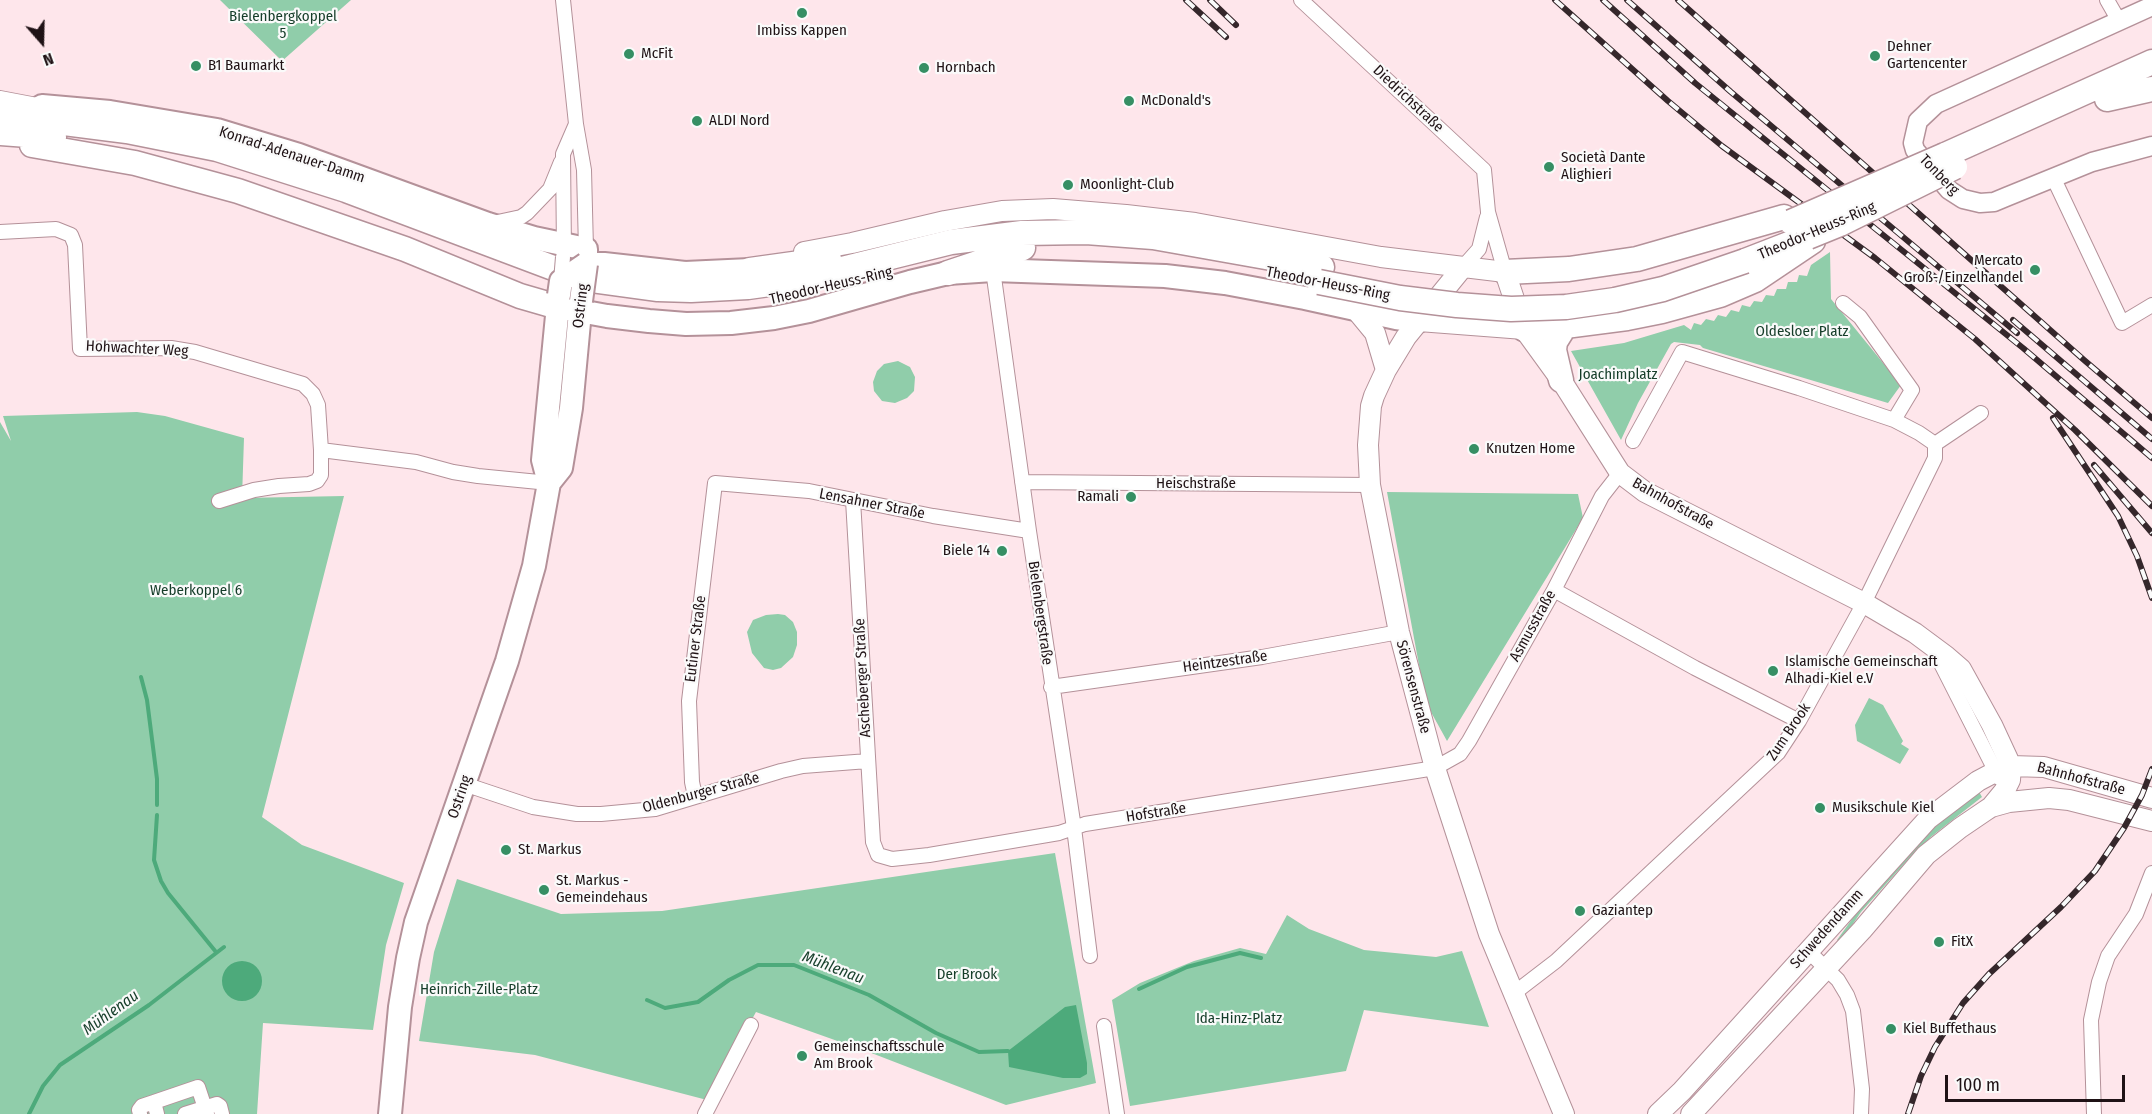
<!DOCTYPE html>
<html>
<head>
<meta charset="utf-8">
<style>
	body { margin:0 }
	#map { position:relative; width:2152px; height:1114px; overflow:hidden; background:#fee6eb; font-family:"Fira Sans Condensed",sans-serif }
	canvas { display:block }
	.north { position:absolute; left:12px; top:12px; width:60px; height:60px; -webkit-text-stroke:4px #fafafa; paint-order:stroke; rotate:160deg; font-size:16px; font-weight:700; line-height:24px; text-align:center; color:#1f1215 }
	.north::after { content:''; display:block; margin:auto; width:21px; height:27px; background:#1f1215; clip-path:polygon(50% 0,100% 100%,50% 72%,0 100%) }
	.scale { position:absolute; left:1945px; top:1075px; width:180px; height:27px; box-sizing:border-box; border:3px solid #1f1215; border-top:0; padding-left:8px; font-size:18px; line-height:21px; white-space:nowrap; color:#1f1215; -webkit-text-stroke:4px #fafafa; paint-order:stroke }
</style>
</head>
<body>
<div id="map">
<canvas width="2152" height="1114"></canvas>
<div class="north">N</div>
<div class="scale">100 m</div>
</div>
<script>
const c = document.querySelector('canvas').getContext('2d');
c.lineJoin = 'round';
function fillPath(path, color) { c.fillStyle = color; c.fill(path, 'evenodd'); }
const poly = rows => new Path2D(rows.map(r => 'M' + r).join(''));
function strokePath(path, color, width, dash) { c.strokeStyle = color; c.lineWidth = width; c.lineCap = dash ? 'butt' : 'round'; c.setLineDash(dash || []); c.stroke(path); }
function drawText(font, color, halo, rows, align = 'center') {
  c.font = font + ' "Fira Sans Condensed",sans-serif'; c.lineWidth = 4.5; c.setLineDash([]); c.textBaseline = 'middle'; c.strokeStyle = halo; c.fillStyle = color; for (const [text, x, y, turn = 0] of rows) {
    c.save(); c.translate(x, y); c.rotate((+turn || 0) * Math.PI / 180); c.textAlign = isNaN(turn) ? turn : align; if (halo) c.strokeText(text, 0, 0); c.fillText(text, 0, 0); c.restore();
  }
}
const green = poly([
	[220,0,351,0,282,61],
	[1830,252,1831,299,1901,385,1888,403,1703,348,1700,345,1674,342,1671,344,1638,403,1621,440,1571,351,1624,343,1684,325,1691,330,1694,323,1701,325,1706,319,1714,321,1718,315,1726,317,1731,310,1739,312,1742,305,1750,307,1754,301,1762,302,1766,295,1774,296,1777,289,1786,289,1788,282,1797,282,1799,275,1807,276,1811,265],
	[898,361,910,367,915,377,914,391,907,398,895,403,882,401,874,391,873,382,877,371,884,364],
	[137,412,165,416,244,438,242,498,344,496,262,817,302,845,404,883,386,945,373,1030,263,1023,257,1114,0,1114,0,422,11,441,3,416],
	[1387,492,1578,494,1583,518,1447,741,1426,703],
	[778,614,785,615,793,622,797,632,797,645,793,657,781,668,773,670,764,668,752,653,747,632,753,620,766,615],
	[1869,698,1883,705,1903,741,1901,744,1909,749,1900,764,1857,741,1855,725],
	[1978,790,1982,797,1932,836,1913,854,1861,912,1840,943,1837,940,1860,908,1939,818],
	[1055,853,1096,1083,1006,1105,874,1054,756,1012,707,1100,535,1055,419,1041,434,952,457,879,561,914,662,911],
	[1287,915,1309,929,1364,950,1436,957,1462,951,1489,1027,1364,1010,1346,1071,1130,1106,1112,1000,1140,983,1194,961,1240,948,1266,954]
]);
const water = poly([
	'222 981a20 20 0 1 1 40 0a20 20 0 1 1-40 0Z',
	[1076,1005,1087,1063,1087,1074,1080,1078,1063,1078,1009,1067,1008,1051,1065,1007]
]);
const stream = poly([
	[141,677,147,700,153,747,157,779,157,805],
	[157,815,154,860,161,881,168,893,216,952],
	[1139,989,1187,967,1240,953,1261,958],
	[647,1000,665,1008,698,1002,729,980,758,965,794,965,869,995,936,1033,979,1052,1008,1051],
	[29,1114,43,1086,60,1065,149,1005,224,947]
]);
const minor = poly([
	[563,0,576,124,584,170,586,249],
	[1301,0,1484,170,1488,212,1505,272],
	[2107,0,2119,21],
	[0,98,42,106],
	[2053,177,2122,323,2152,305],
	[493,223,521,217,527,213,550,189,561,162],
	[0,232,56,229,71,235,75,245,80,349,171,348,195,352,303,384,313,394,318,405,321,450,416,462,453,472,478,476,549,483],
	[564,252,563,154,576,124],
	[1463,267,1479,249,1487,217],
	[993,270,1029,531,1074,828,1090,956],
	[1843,303,1860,317,1912,390,1894,420],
	[1633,441,1682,352,1799,388,1894,420,1919,433,1935,444],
	[1935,444,1981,413],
	[1022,482,1370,485],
	[853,500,873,842,878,855,892,859,929,855,1059,833,1085,824,1435,768,1460,754,1469,741,1554,590,1602,496,1620,473],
	[219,501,254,490,279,486,309,484,317,481,321,475,321,450],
	[1554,590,1695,668,1799,721],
	[1933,648,1999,778],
	[1051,687,1262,657,1399,632],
	[464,784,533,807,577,814,601,814,655,809,781,771,803,766,868,761],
	[695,796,692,782,689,701,715,483,809,491,933,516,1029,531],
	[1808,951,1838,980,1847,995,1853,1011,1862,1089,1861,1114],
	[1513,994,1556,961,1778,753,1799,721,1864,603,1935,458,1935,444],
	[1104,1026,1117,1114],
	[140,1114,139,1110,142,1106,154,1102],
	[157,1114,154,1102,198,1087,207,1114],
	[185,1114,217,1104,220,1106,222,1114],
	[705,1114,751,1025],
	[2094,1114,2091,1020,2099,982,2108,956,2136,914,2152,873]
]);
const tertiary = poly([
	[2152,6,1936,104,1918,121,1913,143,1915,150,1949,190,1963,199,1980,203,1994,202,2006,197,2092,162,2152,146]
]);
const secondary = poly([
	[804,252,852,243,945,221,1002,211,1053,209,1126,215,1195,223,1381,257,1505,272,1524,329,1561,380,1620,473,1645,492,1864,603,1915,633,1946,656,1961,669,1992,725,2011,766,2010,780,2005,790,1991,807],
	[1463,267,1406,337,1386,370,1374,396,1371,406,1368,445,1370,485,1399,632,1435,768,1489,934,1564,1114],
	[1356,310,1375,333,1386,370],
	[1419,321,1524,329],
	[1658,1114,1682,1091,1928,819,1978,781,1995,772,2011,766,2044,767,2152,798],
	[1691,1114,1862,930,1926,855,1960,828,1985,811,1991,807,2009,802,2049,798,2069,800,2152,821]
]);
const primary = poly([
	[42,106,110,112,217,130,299,155,488,224,534,238,586,249,586,264,604,264,685,273,750,270],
	[558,307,607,316,649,321,686,324,731,323,774,318,809,311,910,282,948,273,993,270,1165,276,1225,283,1305,298,1396,318,1419,321],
	[549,483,561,468,571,408,581,301],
	[390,1114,400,1007,408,958,416,922,507,661,534,566,549,483,543,460,559,295]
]);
const trunk = poly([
	[2107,99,2152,89],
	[0,115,127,131,217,149,346,190,556,269,592,280,658,289,691,290,748,287,798,280,951,242,1022,233,1086,232,1153,237,1322,267],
	[0,133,54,137],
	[32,145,135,163,238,191,405,249,520,296,558,307],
	[1945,155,2152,62],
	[1745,261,1794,242],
	[750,270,829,259],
	[1505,272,1569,269,1637,259,1784,217],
	[948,273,1023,248],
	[1524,329,1565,326,1627,318,1662,311,1720,295,1755,280,1813,241],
	[1561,380,1554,350,1555,342,1565,326]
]);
const rail = poly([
	[1186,0,1226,37],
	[1210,0,1236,25],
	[1555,0,1668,101,1722,146,1875,258,1975,339,2075,430,2152,506],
	[1603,0,1695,83,2023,348,2152,458],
	[1627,0,1731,92,2017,333],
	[1678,0,2084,360,2152,418],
	[2013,320,2152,439],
	[2053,418,2118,516,2137,556,2152,598],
	[2094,465,2152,533],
	[1908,1114,1921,1076,1935,1047,1963,1003,1989,974,2061,907,2095,871,2124,828,2142,795,2152,769]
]);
const minorBridge = poly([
	[561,281,563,257]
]);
const primaryBridge = poly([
	[559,295,561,281,586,264],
	[581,301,586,264]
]);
const trunkBridge = poly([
	[1791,222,1945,155],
	[1808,237,1840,224,1955,167],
	[1319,282,1400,298,1457,305,1511,309,1566,307,1615,300,1663,289,1745,261]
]);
const markers = [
	[802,13,6,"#368f64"],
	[629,54,6,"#368f64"],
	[1875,56,6,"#368f64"],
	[196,66,6,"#368f64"],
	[924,68,6,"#368f64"],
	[1129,101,6,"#368f64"],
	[697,121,6,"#368f64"],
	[1549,167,6,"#368f64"],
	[1068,185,6,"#368f64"],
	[2035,270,6,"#368f64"],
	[1474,449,6,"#368f64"],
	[1131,497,6,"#368f64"],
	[1002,551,6,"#368f64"],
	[1773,671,6,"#368f64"],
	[1820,808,6,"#368f64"],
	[506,850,6,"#368f64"],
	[544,890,6,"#368f64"],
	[1580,911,6,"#368f64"],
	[1939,942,6,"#368f64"],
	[1891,1029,6,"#368f64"],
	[802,1056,6,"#368f64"]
];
const parkNames = [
	["Bielenbergkoppel",283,17],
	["5",283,34],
	["Oldesloer Platz",1802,332],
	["Joachimplatz",1618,375],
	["Weberkoppel 6",196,591],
	["Der Brook",967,975],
	["Heinrich-Zille-Platz",479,990],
	["Ida-Hinz-Platz",1239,1019]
];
const poiNames = [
	["Imbiss Kappen",802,31,"center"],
	["Dehner",1887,47],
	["Gartencenter",1887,64],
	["McFit",641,54],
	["B1 Baumarkt",208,66],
	["Hornbach",936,68],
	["McDonald's",1141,101],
	["ALDI Nord",709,121],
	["Società Dante",1561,158],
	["Alighieri",1561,175],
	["Moonlight-Club",1080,185],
	["Mercato",2023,261,"right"],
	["Groß-/Einzelhandel",2023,278,"right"],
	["Knutzen Home",1486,449],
	["Ramali",1119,497,"right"],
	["Biele 14",990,551,"right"],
	["Islamische Gemeinschaft",1785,662],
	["Alhadi-Kiel e.V",1785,679],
	["Musikschule Kiel",1832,808],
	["St. Markus",518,850],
	["St. Markus -",556,881],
	["Gemeindehaus",556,898],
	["Gaziantep",1592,911],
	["FitX",1951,942],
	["Kiel Buffethaus",1903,1029],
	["Gemeinschaftsschule",814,1047],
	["Am Brook",814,1064]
];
const streetNames = [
	["Diedrichstraße",1408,99,43],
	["Konrad-Adenauer-Damm",292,155,18],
	["Tonberg",1939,175,46],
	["Theodor-Heuss-Ring",1817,231,-23],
	["Theodor-Heuss-Ring",1328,284,11],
	["Theodor-Heuss-Ring",831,286,-13],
	["Ostring",581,306,-83],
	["Hohwachter Weg",137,349,3],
	["Heischstraße",1196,484],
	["Lensahner Straße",872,504,11],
	["Bahnhofstraße",1673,504,29],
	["Bielenbergstraße",1040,613,82],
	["Asmusstraße",1533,626,-61],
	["Eutiner Straße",696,639,-83],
	["Heintzestraße",1225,662,-8],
	["Ascheberger Straße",863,678,-93],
	["Sörensenstraße",1413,687,75],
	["Zum Brook",1789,732,-56],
	["Bahnhofstraße",2081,779,15],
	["Oldenburger Straße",701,793,-15],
	["Ostring",460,797,-71],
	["Hofstraße",1156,813,-9],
	["Schwedendamm",1827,929,-48]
];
const waterNames = [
	["Mühlenau",833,968,21],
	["Mühlenau",111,1013,-36]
];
fillPath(green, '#90cdaa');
fillPath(water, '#4daa7b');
strokePath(stream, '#4daa7b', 4);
strokePath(minor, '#b49199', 16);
strokePath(tertiary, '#b49199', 21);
strokePath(secondary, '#b49199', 22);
strokePath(primary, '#b49199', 26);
strokePath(trunk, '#b49199', 27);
strokePath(minor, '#fff', 14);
strokePath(tertiary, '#fff', 18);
strokePath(secondary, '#fff', 20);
strokePath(primary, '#fff', 22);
strokePath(trunk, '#fff', 24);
strokePath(rail, '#35272b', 6);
strokePath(rail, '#fafafa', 4, [11]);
strokePath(minorBridge, '#b49199', 16, []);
strokePath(primaryBridge, '#b49199', 26, []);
strokePath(trunkBridge, '#b49199', 27, []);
strokePath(minorBridge, '#fff', 14);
strokePath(primaryBridge, '#fff', 22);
strokePath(trunkBridge, '#fff', 24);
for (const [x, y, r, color] of markers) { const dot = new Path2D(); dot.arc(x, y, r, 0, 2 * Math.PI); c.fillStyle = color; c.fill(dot); strokePath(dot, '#fafafa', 2); }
drawText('15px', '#153d29', '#fafafa', parkNames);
drawText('15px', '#1f1215', '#fafafa', poiNames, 'left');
drawText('15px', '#1f1215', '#fafafa', streetNames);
drawText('italic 16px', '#173f2b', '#fafafa', waterNames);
</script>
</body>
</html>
